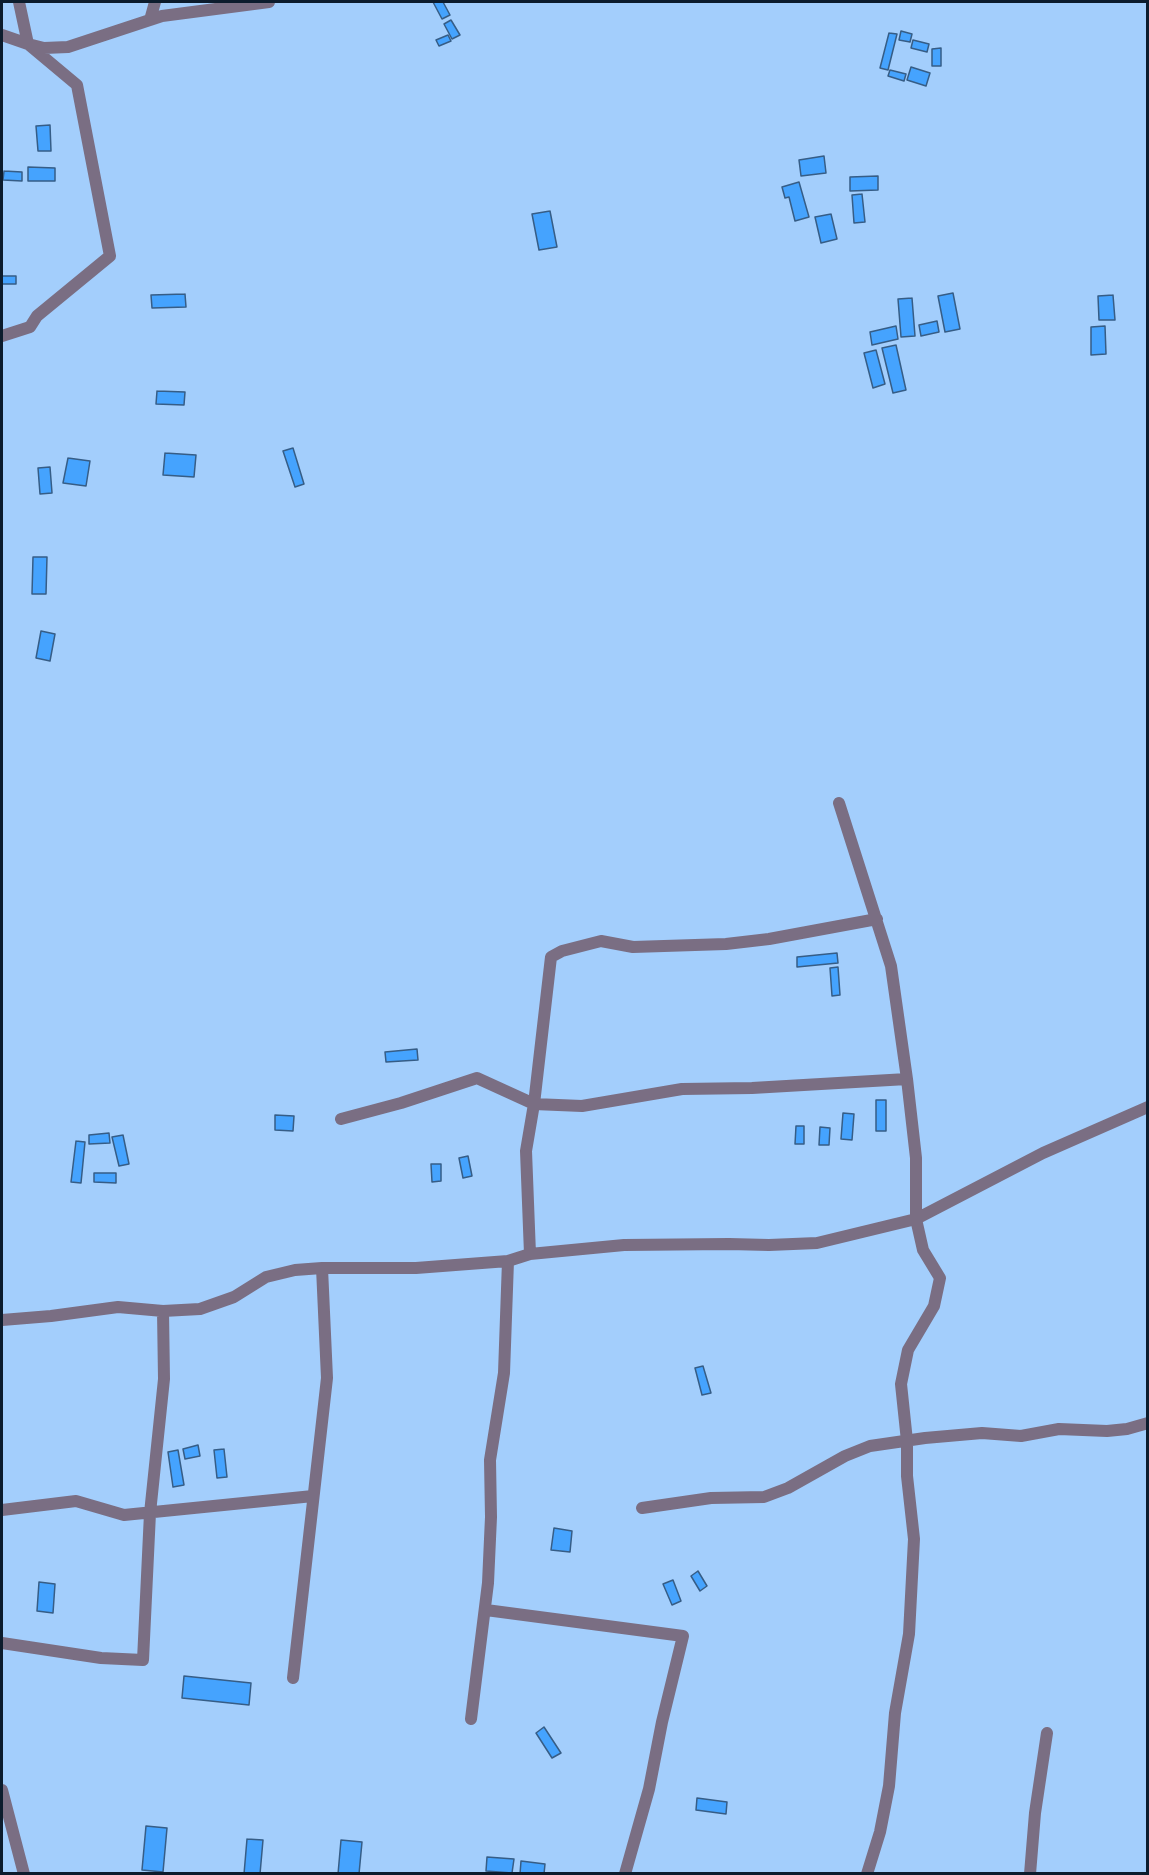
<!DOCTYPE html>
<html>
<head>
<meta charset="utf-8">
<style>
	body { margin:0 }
	#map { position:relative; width:1149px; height:1875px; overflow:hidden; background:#a3cefc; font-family:"Source Sans 3",sans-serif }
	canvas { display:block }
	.frame { position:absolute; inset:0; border:3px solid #0c1c2d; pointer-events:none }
</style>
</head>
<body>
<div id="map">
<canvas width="1149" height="1875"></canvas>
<div class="frame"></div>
</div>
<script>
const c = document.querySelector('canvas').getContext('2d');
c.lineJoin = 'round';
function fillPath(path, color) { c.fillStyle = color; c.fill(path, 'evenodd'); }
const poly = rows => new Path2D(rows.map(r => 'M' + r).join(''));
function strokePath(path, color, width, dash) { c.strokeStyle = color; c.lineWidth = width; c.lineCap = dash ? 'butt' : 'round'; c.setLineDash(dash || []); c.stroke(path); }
const building = poly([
	[433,2,443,2,450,15,442,19,433,2],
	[451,20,460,35,452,39,444,24,451,20],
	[901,31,912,34,910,42,899,40,901,31],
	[889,33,897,34,888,70,880,68,889,33],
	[448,35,451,41,439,46,436,40,448,35],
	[913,40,929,44,927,52,911,48,913,40],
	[941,48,941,66,932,66,932,49,941,48],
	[911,67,930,73,926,86,907,80,911,67],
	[890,70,906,74,904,81,888,76,890,70],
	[50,125,51,151,38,151,36,126,50,125],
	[824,156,826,173,801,176,799,160,824,156],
	[28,167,55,168,55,181,28,181,28,167],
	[4,171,22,172,22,181,3,180,4,171],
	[878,176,878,190,850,191,850,177,878,176],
	[799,182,809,217,795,221,789,197,785,198,782,187,799,182],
	[862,194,865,222,854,223,852,195,862,194],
	[550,211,557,247,539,250,532,214,550,211],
	[831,214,837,239,821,243,815,217,831,214],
	[2,276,16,276,16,284,2,284,2,276],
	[953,293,960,329,945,332,938,296,953,293],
	[185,294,186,307,152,308,151,295,185,294],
	[1113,295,1115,320,1099,320,1098,296,1113,295],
	[912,298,915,336,901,337,898,299,912,298],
	[937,321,939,332,921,336,919,325,937,321],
	[896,326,898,339,872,345,870,332,896,326],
	[1105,326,1106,354,1091,355,1091,327,1105,326],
	[896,345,906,390,893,393,882,348,896,345],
	[876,350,885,384,873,388,864,353,876,350],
	[157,391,185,392,184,405,156,404,157,391],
	[293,448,304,484,295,487,283,451,293,448],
	[165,453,196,455,194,477,163,475,165,453],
	[68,458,90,461,86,486,63,483,68,458],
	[50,467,52,493,40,494,38,468,50,467],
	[33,557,47,557,46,594,32,594,33,557],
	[41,631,55,634,50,661,36,658,41,631],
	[837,953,838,963,797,967,797,957,837,953],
	[838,967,840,995,832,996,830,968,838,967],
	[417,1049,418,1060,386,1062,385,1052,417,1049],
	[876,1100,886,1100,886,1131,876,1131,876,1100],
	[843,1113,854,1114,852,1140,841,1139,843,1113],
	[275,1115,294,1116,293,1131,275,1130,275,1115],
	[796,1126,804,1126,804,1144,795,1144,796,1126],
	[820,1127,830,1128,829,1145,819,1145,820,1127],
	[109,1133,110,1143,89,1144,89,1135,109,1133],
	[123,1135,129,1164,119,1166,112,1137,123,1135],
	[76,1141,85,1142,81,1183,71,1182,76,1141],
	[468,1156,472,1176,463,1178,459,1158,468,1156],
	[431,1164,441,1164,441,1181,432,1182,431,1164],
	[94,1173,116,1173,116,1183,94,1182,94,1173],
	[703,1366,711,1393,702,1395,695,1368,703,1366],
	[198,1445,200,1456,185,1459,183,1449,198,1445],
	[224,1449,227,1477,217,1478,214,1450,224,1449],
	[178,1450,184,1485,173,1487,168,1452,178,1450],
	[554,1528,572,1531,570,1552,551,1550,554,1528],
	[698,1571,707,1586,700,1591,691,1576,698,1571],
	[673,1580,681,1601,672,1605,663,1584,673,1580],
	[39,1582,55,1584,53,1613,37,1611,39,1582],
	[184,1676,251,1683,249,1705,182,1698,184,1676],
	[544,1727,561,1753,552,1758,536,1733,544,1727],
	[697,1798,727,1802,726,1814,696,1810,697,1798],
	[146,1826,167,1828,163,1872,142,1870,146,1826],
	[247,1839,263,1840,260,1874,244,1874,247,1839],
	[341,1840,362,1842,359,1874,338,1874,341,1840],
	[487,1857,514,1859,512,1873,486,1871,487,1857],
	[521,1861,545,1864,544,1874,520,1874,521,1861]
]);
const minor = poly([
	[150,20,155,2],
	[2,35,28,44,44,48,68,47,162,16,269,2],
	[2,336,30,327,37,316,110,256,77,85,28,44,19,2],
	[839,803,891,966,907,1079,916,1158,916,1219,923,1250,940,1278,934,1306,908,1350,901,1384,907,1441,907,1476,914,1539,909,1634,895,1713,889,1786,880,1832,867,1874],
	[341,1119,401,1103,477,1078,534,1104,582,1106,682,1089,752,1088,907,1079],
	[530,1254,526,1151,534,1104,551,957,562,951,601,941,633,947,726,944,769,939,877,919],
	[2,1320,51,1316,118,1307,163,1311,200,1309,234,1297,266,1277,295,1270,322,1268,416,1268,508,1261,530,1254,624,1245,729,1244,769,1245,817,1243,916,1219,1043,1153,1148,1107],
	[642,1508,711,1498,764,1497,788,1488,845,1456,870,1446,925,1438,982,1433,1021,1436,1059,1429,1107,1431,1127,1429,1148,1423],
	[2,1510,76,1501,124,1515,313,1496],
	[486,1610,683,1636,662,1722,649,1789,625,1874],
	[2,1643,101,1658,143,1660,150,1513,164,1379,163,1311],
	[293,1678,327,1378,322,1268],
	[471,1719,488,1583,491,1517,490,1460,504,1373,508,1261],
	[2,1790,24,1874],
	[1030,1874,1035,1813,1047,1733]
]);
fillPath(building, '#45a3fe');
strokePath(building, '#365d86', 1.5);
strokePath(minor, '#7a6e83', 12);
</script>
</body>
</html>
